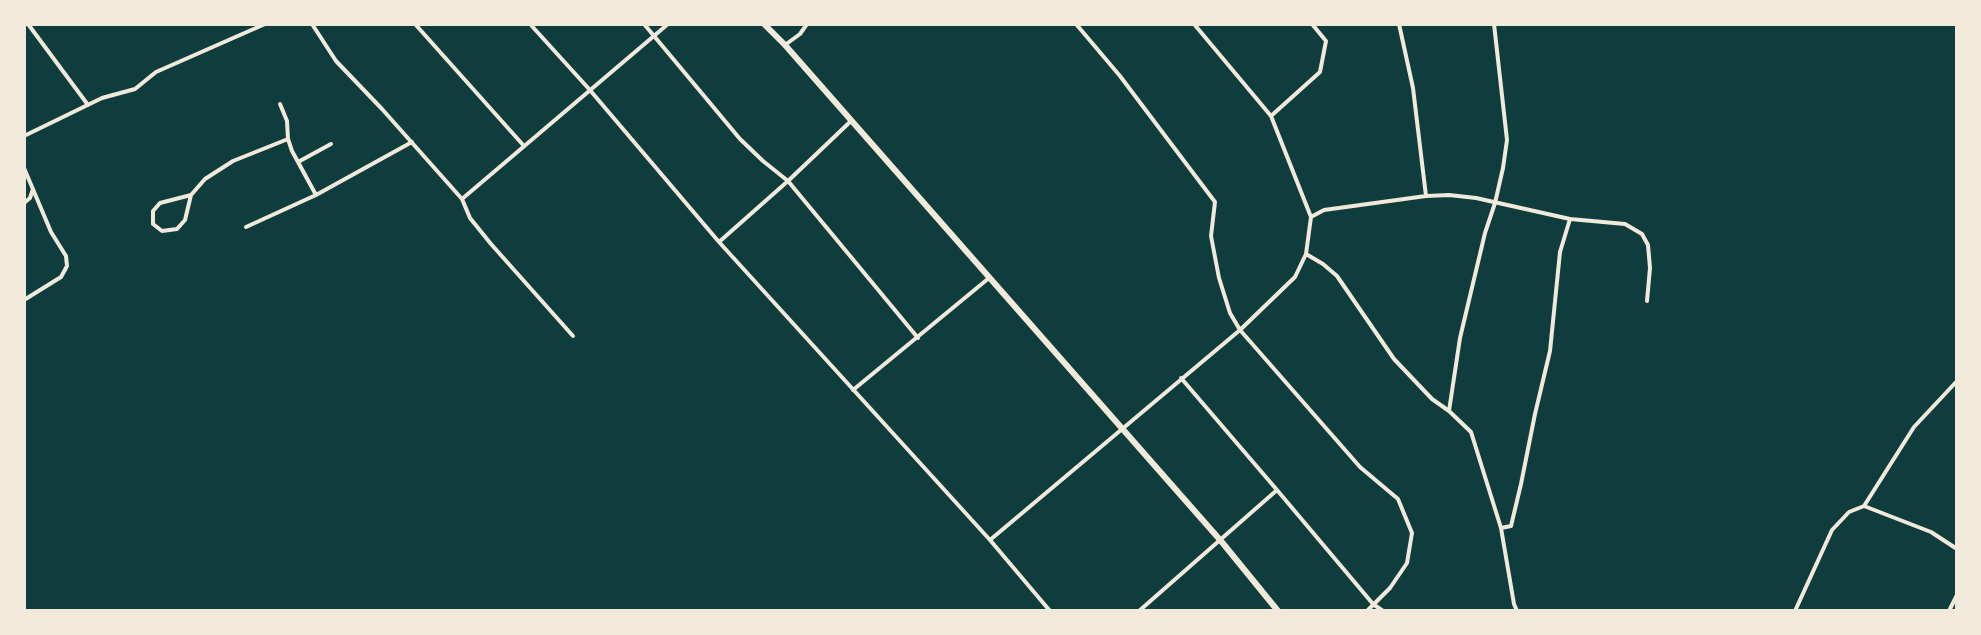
<!DOCTYPE html>
<html>
<head>
<meta charset="utf-8">
<style>
	body { margin:0 }
	#map { position:relative; width:1981px; height:635px; overflow:hidden; background:#0f3d3e; font-family:"Open Sans",sans-serif }
	canvas { display:block }
	.frame { position:absolute; inset:0; border:26px solid #f1e9da; pointer-events:none }
</style>
</head>
<body>
<div id="map">
<canvas width="1981" height="635"></canvas>
<div class="frame"></div>
</div>
<script>
const c = document.querySelector('canvas').getContext('2d');
c.lineJoin = 'round';
const poly = rows => new Path2D(rows.map(r => 'M' + r).join(''));
function strokePath(path, color, width, dash) { c.strokeStyle = color; c.lineWidth = width; c.lineCap = dash ? 'butt' : 'round'; c.setLineDash(dash || []); c.stroke(path); }
const minor = poly([
	[28,24,88,105],
	[312,24,336,61,382,109,462,199,470,218,491,244,573,336],
	[415,24,524,146],
	[530,24,589,89,719,242,990,540,1050,611],
	[644,24,740,139,763,161,788,181,918,338],
	[1076,24,1120,76,1215,202,1211,236,1219,278,1230,313,1240,330,1360,467,1398,499,1412,533,1407,563,1390,588,1367,611],
	[1194,24,1271,116,1311,217],
	[1399,24,1413,88,1426,196],
	[785,45,800,34,807,24],
	[280,104,287,121,288,139,292,151,316,195],
	[1271,116,1320,72,1326,41,1312,24],
	[24,136,102,98,135,89,156,72,265,24],
	[298,162,331,144],
	[24,168,51,232,66,256,67,266,61,277,24,300],
	[191,195,160,203,153,211,153,224,162,231,177,229,185,220,191,195,205,179,233,161,288,139],
	[462,199,668,24],
	[24,203,30,198,33,189],
	[246,227,316,195,412,142],
	[719,242,788,181,851,121],
	[1306,254,1323,264,1337,276,1394,359,1432,399,1449,411,1471,432,1501,528,1514,604,1517,611],
	[1181,378,1277,490,1373,604,1383,611],
	[853,390,989,278],
	[1449,411,1460,338,1485,233,1495,203,1503,168,1507,140,1494,24],
	[1864,506,1914,427,1957,381],
	[1501,528,1511,526,1521,484,1535,414,1550,351,1560,252,1570,219],
	[990,540,1240,330,1295,277,1306,254,1311,217,1324,210,1426,196,1449,195,1476,198,1570,219,1625,224,1642,234,1648,245,1650,268,1647,301],
	[1139,611,1277,490],
	[1795,611,1832,530,1849,512,1864,506,1931,532,1957,549],
	[1949,611,1957,595]
]);
const trunk = poly([
	[764,24,785,45,1221,541,1278,611]
]);
strokePath(minor, '#f1e9da', 4);
strokePath(trunk, '#f1e9da', 6);
</script>
</body>
</html>
